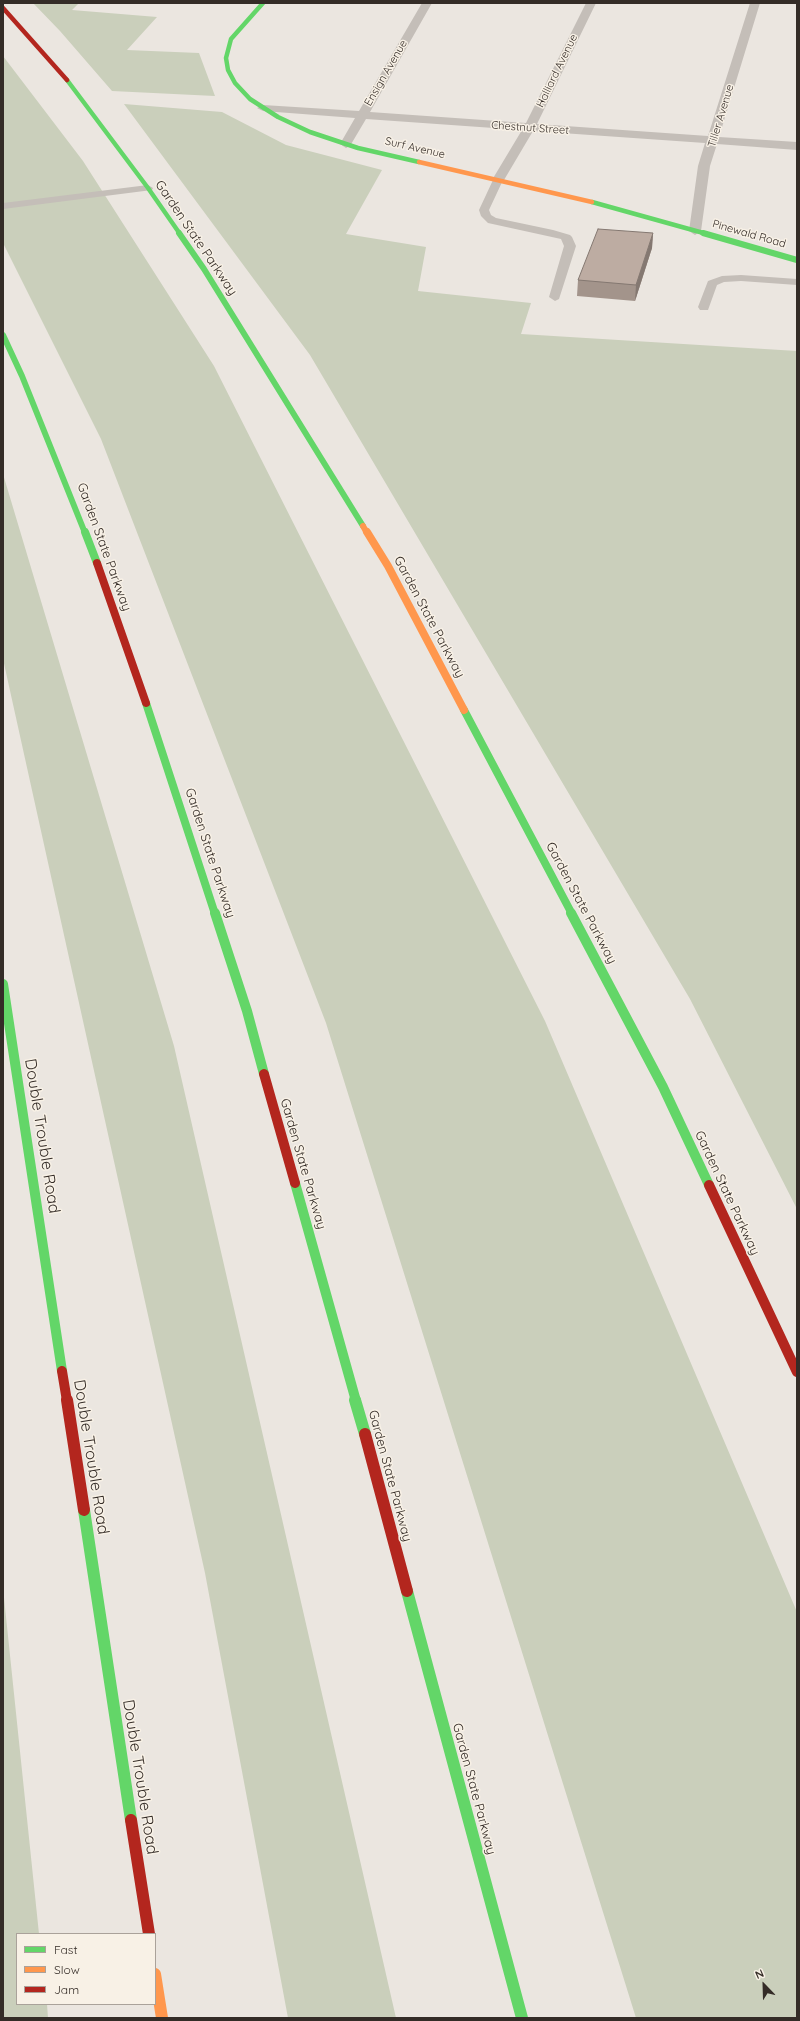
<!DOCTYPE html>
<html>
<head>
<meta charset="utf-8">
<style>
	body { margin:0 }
	#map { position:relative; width:800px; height:2021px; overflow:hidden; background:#ebe6e0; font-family:Quicksand,sans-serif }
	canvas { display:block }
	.frame { position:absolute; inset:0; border:4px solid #342c27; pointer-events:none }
	.legend { position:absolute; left:16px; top:1933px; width:140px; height:72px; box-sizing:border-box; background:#f8f1e6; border:1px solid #aaa29a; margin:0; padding:5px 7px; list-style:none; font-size:12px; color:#342c27 }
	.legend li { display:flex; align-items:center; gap:8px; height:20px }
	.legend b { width:20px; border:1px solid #aaa29a }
	.north { position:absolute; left:744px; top:1965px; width:40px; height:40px; -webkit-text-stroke:3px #f8f1e6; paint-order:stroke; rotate:337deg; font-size:11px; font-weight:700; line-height:16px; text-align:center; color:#342c27 }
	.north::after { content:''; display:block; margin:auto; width:14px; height:18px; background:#342c27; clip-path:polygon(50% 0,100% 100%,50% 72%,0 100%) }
</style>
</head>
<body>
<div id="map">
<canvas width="800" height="2021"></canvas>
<div class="frame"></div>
<ul class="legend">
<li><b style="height:5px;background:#63d668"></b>Fast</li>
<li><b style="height:5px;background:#ff974d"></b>Slow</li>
<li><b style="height:5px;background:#b3261e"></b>Jam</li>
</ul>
<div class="north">N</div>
</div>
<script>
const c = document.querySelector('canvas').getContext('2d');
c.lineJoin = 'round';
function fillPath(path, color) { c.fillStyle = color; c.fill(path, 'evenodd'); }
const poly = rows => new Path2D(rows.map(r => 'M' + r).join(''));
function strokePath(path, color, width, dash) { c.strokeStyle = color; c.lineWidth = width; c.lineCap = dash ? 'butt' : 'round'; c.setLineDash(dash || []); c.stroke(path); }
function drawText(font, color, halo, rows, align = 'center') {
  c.font = font + ' Quicksand,sans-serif'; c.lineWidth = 3; c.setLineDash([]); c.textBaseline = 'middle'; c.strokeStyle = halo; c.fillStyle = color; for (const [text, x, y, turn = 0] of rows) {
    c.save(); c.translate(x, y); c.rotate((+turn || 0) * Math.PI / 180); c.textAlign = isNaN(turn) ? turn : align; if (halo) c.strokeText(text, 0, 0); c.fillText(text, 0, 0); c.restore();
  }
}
const green = poly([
	[33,3,79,3,72,10,157,17,127,50,199,53,215,96,112,91,60,31],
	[3,56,83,161,214,366,545,1021,797,1612,797,2018,636,2018,326,1023,101,439,3,243],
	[124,104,222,112,286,145,382,170,346,234,426,247,418,291,531,303,521,334,797,351,797,1209,690,999,310,355],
	[3,474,174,1046,396,2018,288,2018,205,1573,3,659],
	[3,1588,39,1934,17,1934,17,2004,47,2004,48,2018,3,2018]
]);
const lane = poly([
	[498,177,503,180,489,210,491,215,496,218,553,230,570,235,572,237,576,246,559,299,555,301,549,297,564,246,561,239,488,223,481,216,479,210,493,180,498,177],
	[148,185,153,188,152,190,3,209,3,203,148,185],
	[741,275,797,279,797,285,741,281,724,282,717,285,708,310,700,310,698,307,708,281,722,276,741,275]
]);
const street = poly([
	[422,3,432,3,370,112,526,123,586,3,596,3,537,124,708,136,750,3,760,3,719,137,797,142,797,150,717,144,710,166,701,231,695,235,689,231,698,166,705,143,533,131,504,180,498,184,492,180,522,130,366,119,350,146,346,148,340,144,355,118,263,111,257,108,263,105,359,111,422,3]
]);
const fastFar4 = poly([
	[263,3,231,39,226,58,228,70,235,83,250,99,278,117,310,132,358,148,419,162],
	[67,80,148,188,180,234],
	[592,202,707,234]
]);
const fastFar3 = poly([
	[179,233,204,269,363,526],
	[703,233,797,260],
	[3,335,22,376,85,533]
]);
const fastFar2 = poly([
	[85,532,97,563],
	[146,703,215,914],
	[464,710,572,914]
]);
const fastFar1 = poly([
	[215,913,247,1011,264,1074],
	[571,913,663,1087,709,1185],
	[3,984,62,1371],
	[295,1183,356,1401]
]);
const fast = poly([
	[355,1400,365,1434],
	[84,1510,131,1820],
	[407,1591,522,2018]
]);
const slowFar3 = poly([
	[419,162,592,202]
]);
const slowFar2 = poly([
	[363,526,367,533]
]);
const slowFar1 = poly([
	[367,532,388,566,464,710]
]);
const slow = poly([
	[155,1974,162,2018]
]);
const jamFar3 = poly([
	[3,8,67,80]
]);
const jamFar2 = poly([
	[97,563,146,703]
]);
const jamFar1 = poly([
	[264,1074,295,1183],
	[709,1185,797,1372],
	[62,1371,67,1401]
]);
const jam = poly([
	[67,1400,84,1510],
	[365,1434,407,1591],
	[131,1820,149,1934]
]);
const wall = poly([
	[653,233,652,248,635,301,577,296,578,280]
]);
const shadedWall = poly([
	[653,233,652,248,635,301,636,285]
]);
const building = poly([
	[598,229,653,233,636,285,578,280,598,229]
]);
const farStreetnames = [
	["Halliard Avenue",557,71,-64],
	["Ensign Avenue",386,73,-60],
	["Tiller Avenue",721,116,-73],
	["Chestnut Street",530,128,4],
	["Surf Avenue",415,148,13],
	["Pinewald Road",749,234,16]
];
const streetNames = [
	["Garden State Parkway",196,238,56],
	["Garden State Parkway",104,547,70],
	["Garden State Parkway",429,617,62],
	["Garden State Parkway",210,853,72],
	["Garden State Parkway",581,903,62],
	["Garden State Parkway",303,1164,74],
	["Garden State Parkway",727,1193,65],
	["Garden State Parkway",390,1476,75],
	["Garden State Parkway",474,1789,75]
];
const nearStreetnames = [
	["Double Trouble Road",42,1136,81],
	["Double Trouble Road",91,1457,81],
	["Double Trouble Road",140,1777,81]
];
fillPath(green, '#cacfbb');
fillPath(lane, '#c4beb8');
fillPath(street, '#c4beb8');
strokePath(fastFar4, '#63d668', 4.5);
strokePath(fastFar3, '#63d668', 6);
strokePath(fastFar2, '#63d668', 8);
strokePath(fastFar1, '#63d668', 10);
strokePath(fast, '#63d668', 12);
strokePath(slowFar3, '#ff974d', 4.5);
strokePath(slowFar2, '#ff974d', 6);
strokePath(slowFar1, '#ff974d', 8);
strokePath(slow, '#ff974d', 12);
strokePath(jamFar3, '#b3261e', 4.5);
strokePath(jamFar2, '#b3261e', 8);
strokePath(jamFar1, '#b3261e', 10);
strokePath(jam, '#b3261e', 12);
fillPath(wall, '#a3948b');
fillPath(shadedWall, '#847871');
fillPath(building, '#bdaca2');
strokePath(building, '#847871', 1);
drawText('11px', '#342c27', '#f8f1e6', farStreetnames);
drawText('13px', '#342c27', '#f8f1e6', streetNames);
drawText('16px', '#342c27', '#f8f1e6', nearStreetnames);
</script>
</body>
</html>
